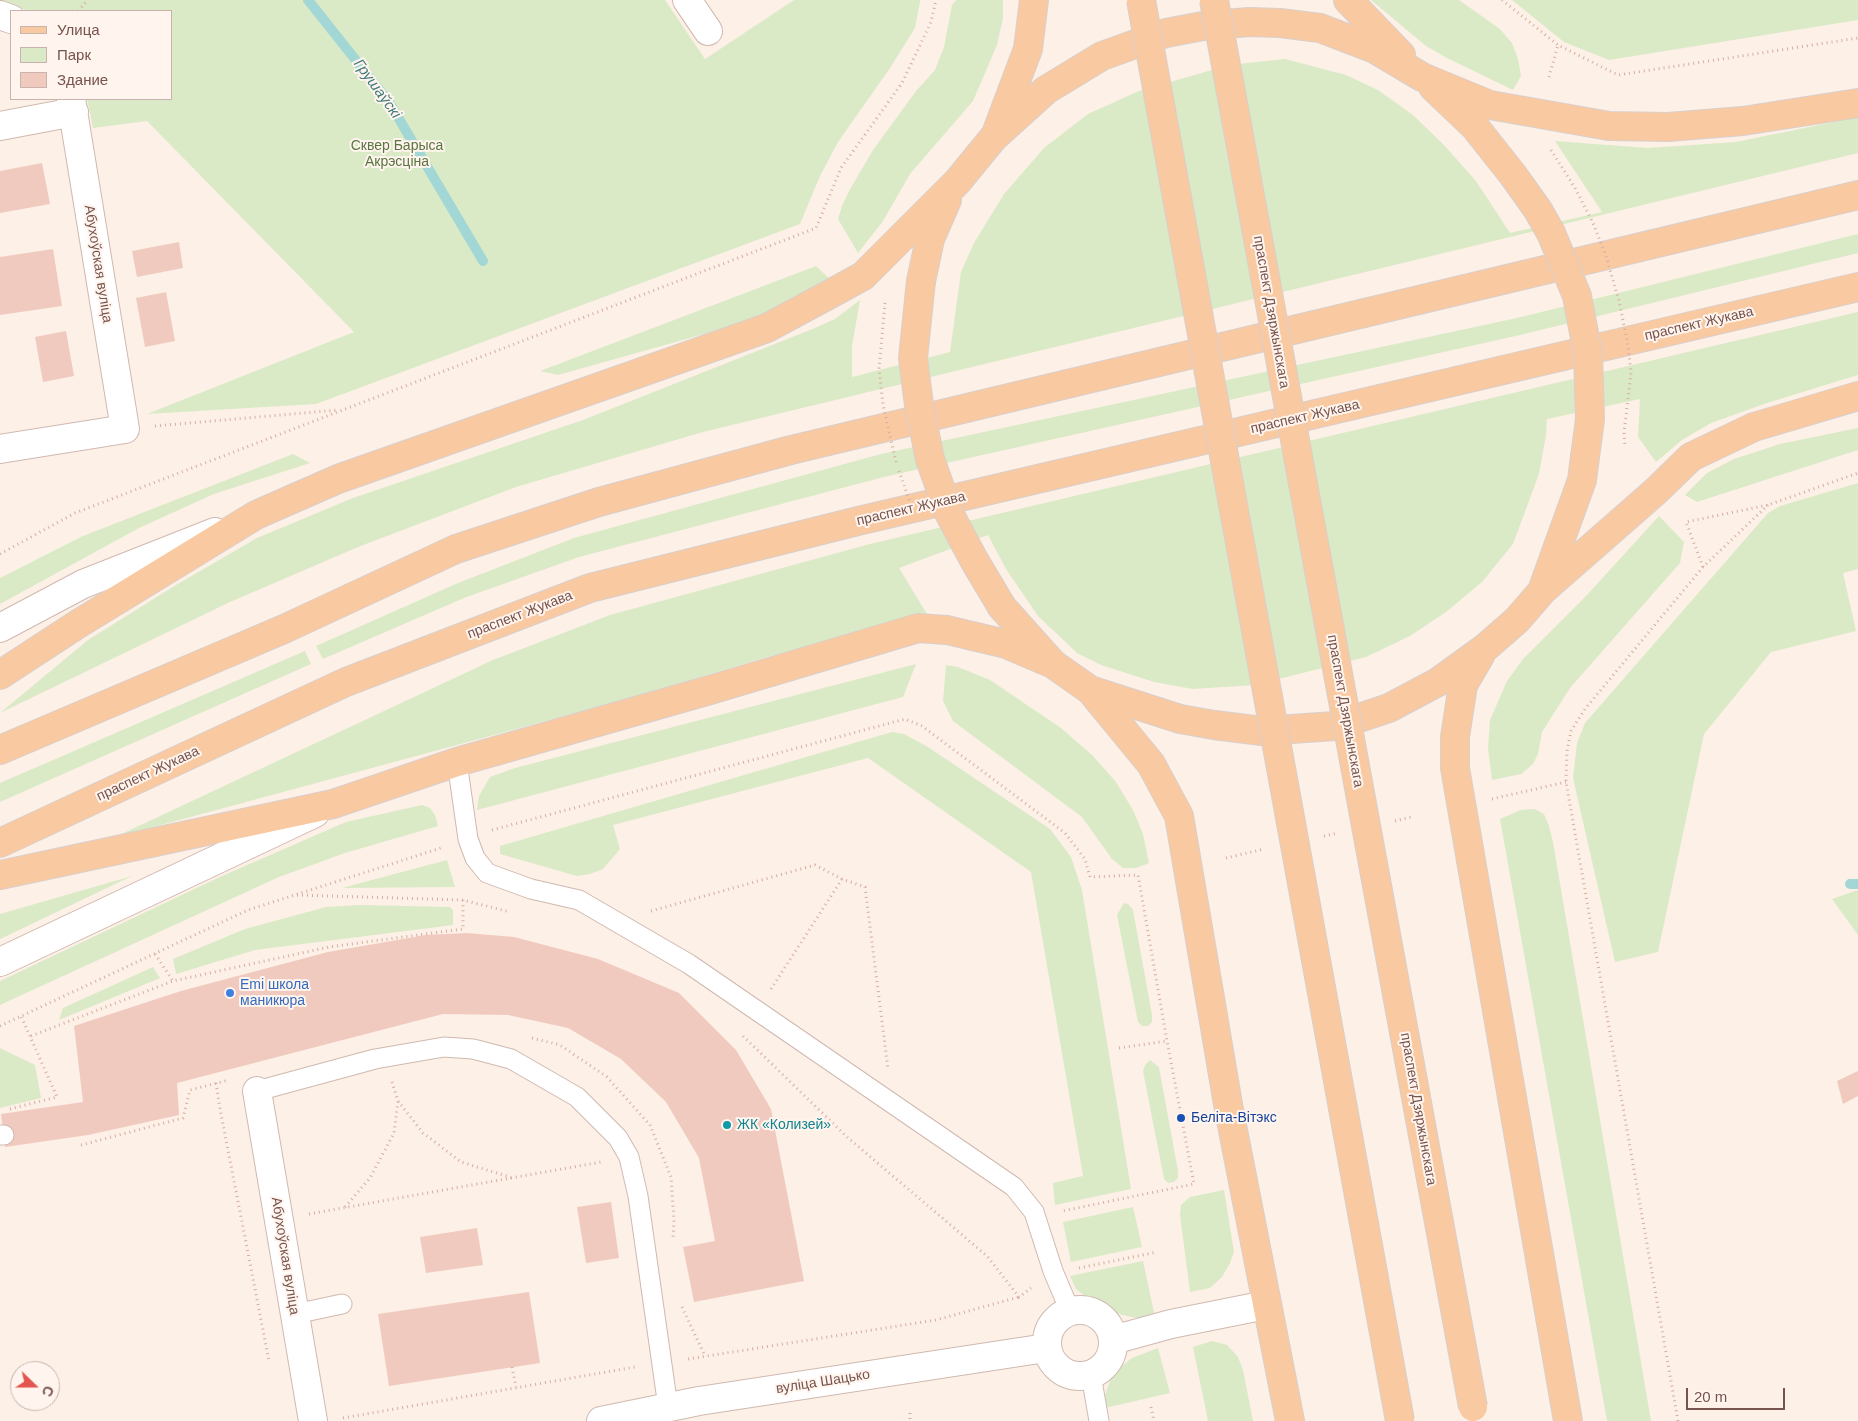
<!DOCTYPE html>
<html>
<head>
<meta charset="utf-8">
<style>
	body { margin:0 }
	#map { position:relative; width:1858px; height:1421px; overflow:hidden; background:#fcf0e7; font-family:Arial,sans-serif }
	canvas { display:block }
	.legend { position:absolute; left:10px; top:10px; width:162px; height:90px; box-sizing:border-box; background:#fff5ee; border:1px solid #c8b4ad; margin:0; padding:6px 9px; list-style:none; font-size:15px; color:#76534c }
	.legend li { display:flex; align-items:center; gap:10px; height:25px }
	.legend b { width:25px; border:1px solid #c8b4ad }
	.north { position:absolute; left:10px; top:1361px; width:50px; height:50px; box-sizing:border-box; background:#fff5ee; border:1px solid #c8b4ad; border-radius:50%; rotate:112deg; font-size:14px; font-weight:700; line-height:20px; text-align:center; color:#76534c }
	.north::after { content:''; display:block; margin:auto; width:18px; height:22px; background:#e3564f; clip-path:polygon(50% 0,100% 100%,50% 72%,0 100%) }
	.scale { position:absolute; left:1686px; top:1388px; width:99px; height:22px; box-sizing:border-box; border:2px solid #76534c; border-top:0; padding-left:6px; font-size:15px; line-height:18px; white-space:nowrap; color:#76534c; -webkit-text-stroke:4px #fff5ee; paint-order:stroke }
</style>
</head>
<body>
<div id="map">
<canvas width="1858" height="1421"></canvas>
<ul class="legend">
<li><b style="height:6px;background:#f9c9a1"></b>Улица</li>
<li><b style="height:14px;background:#dbeac6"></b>Парк</li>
<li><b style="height:14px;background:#f1cabf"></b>Здание</li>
</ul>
<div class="north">С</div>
<div class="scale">20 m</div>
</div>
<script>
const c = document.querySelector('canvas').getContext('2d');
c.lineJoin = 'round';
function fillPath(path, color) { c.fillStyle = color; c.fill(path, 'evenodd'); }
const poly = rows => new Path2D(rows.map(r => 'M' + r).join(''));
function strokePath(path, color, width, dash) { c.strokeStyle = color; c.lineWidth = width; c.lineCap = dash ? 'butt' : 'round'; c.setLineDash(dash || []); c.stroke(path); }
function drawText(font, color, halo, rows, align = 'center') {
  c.font = font + ' Arial,sans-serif'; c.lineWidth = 4; c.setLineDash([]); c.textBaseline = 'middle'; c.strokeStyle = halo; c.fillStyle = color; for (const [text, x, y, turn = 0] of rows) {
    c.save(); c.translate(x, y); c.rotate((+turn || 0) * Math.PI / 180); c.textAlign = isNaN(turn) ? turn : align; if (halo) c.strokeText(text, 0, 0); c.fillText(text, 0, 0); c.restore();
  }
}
const green = poly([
	[0,0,665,0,705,59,794,0,920,0,920,2,915,28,890,68,838,142,820,176,800,224,316,404,147,414,354,332,147,121,93,128,87,99,171,99,171,11,29,11,0,1],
	[956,0,1003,0,1003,18,997,45,973,101,910,174,883,221,858,253,838,219,842,206,849,191,873,150,916,91,935,70,944,47,952,5],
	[1371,0,1459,0,1500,29,1512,43,1518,59,1521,76,1513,90,1447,58,1426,46],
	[1512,0,1858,0,1858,20,1609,60,1564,42],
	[1285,59,1346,75,1378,90,1413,115,1444,145,1476,181,1510,233,1602,212,1555,141,1648,148,1736,142,1858,117,1858,153,703,432,516,487,358,547,230,602,0,713,88,640,176,585,257,538,353,498,583,420,815,328,835,319,860,300,852,346,852,377,950,352,961,272,974,243,1004,194,1044,148,1088,114,1139,91,1229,65],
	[1858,234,1858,253,1520,335,884,477,579,557,464,598,323,659,316,646,458,583,574,538,881,454,1517,318],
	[816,266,832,281,747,322,558,375,540,371],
	[1858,312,1858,375,1767,403,1711,423,1682,440,1656,462,1638,437,1640,399,1547,419,1546,435,1539,474,1513,544,1482,582,1446,612,1410,636,1366,657,1255,685,1193,689,1154,682,1101,665,1077,653,1038,616,1006,569,988,535,899,568,930,619,767,657,638,696,113,838,493,660,610,615,870,544],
	[1858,428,1858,450,1697,502,1685,495,1707,473,1734,459,1780,444],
	[293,454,310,463,214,494,139,528,0,604,0,578,83,536],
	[1858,483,1858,569,1843,573,1856,631,1771,652,1704,734,1658,952,1615,962,1573,778,1577,743,1585,723,1768,513,1780,506],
	[1659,516,1684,542,1680,563,1570,688,1542,732,1538,754,1533,764,1521,774,1492,780,1488,748,1490,720,1507,681,1523,659,1586,596],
	[305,651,311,664,0,802,0,783],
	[916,664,903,697,477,810,479,796,490,777,515,768],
	[946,665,958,667,990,680,1061,728,1093,756,1116,782,1133,810,1143,834,1149,863,1136,868,1123,868,1112,859,1082,817,953,721,943,701],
	[892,732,904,734,928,747,1050,829,1071,857,1082,890,1131,1189,1055,1205,1053,1183,1083,1176,1031,872,868,758,613,825,620,849,603,869,590,874,577,876,500,854,500,846],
	[422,805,430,808,435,815,438,826,345,853,279,877,0,1005,0,981,222,876,346,822],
	[1535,809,1544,814,1549,826,1553,842,1651,1421,1607,1421,1500,819,1521,810],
	[447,860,455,887,342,888],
	[132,876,15,932,0,939,0,914],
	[1858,890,1858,935,1832,899],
	[1124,903,1128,904,1133,910,1152,1015,1152,1022,1148,1026,1142,1026,1138,1022,1117,915],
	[361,905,450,907,453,910,453,925,255,950,176,974,173,959,245,929,326,907],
	[153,967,160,978,59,1020,63,1008],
	[0,1048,35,1065,41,1098,0,1108],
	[1150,1060,1159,1067,1178,1171,1178,1178,1174,1182,1168,1183,1164,1179,1143,1071,1145,1065],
	[1224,1190,1234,1252,1230,1263,1222,1277,1210,1288,1190,1292,1180,1215,1181,1205,1190,1197],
	[1133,1207,1142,1247,1071,1262,1063,1222],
	[1143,1261,1156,1322,1122,1315,1091,1301,1076,1289,1070,1276],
	[1212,1341,1227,1345,1238,1357,1243,1370,1253,1421,1208,1421,1193,1347],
	[1158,1348,1170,1393,1105,1408,1105,1395,1110,1381,1119,1368,1132,1358]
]);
const stream = poly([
	[308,0,389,102,483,261],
	[1850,884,1858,884]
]);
const building = poly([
	[42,163,50,204,0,213,0,171],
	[179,242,183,268,137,277,132,251],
	[53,249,62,306,0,315,0,257],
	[166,292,175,341,145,347,136,298],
	[66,331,74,376,43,382,35,337],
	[467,933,514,937,598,959,679,993,736,1050,771,1109,804,1281,694,1302,683,1247,715,1241,699,1158,666,1102,621,1059,568,1028,508,1015,443,1014,177,1083,179,1115,88,1135,5,1147,1,1114,83,1102,74,1026,181,991,328,952,426,935],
	[1858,1071,1858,1096,1843,1104,1837,1081],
	[611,1202,619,1258,586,1263,577,1207],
	[477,1228,483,1265,426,1273,420,1237],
	[529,1292,540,1363,389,1386,378,1314]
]);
const path = poly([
	[1502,0,1558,45,1618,75,1858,38],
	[78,11,88,0],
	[1549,77,1558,45],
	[155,426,338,410],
	[1624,433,1625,446],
	[0,554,75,513,816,228,841,168,902,83,931,22,936,0],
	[1703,567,1686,522,1768,505,1858,473],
	[1492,799,1566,782],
	[1395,821,1411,817],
	[492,830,905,719,922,726,1065,833,1085,859,1090,877,1138,875,1167,1041,1194,1184,1062,1211],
	[1324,836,1338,833],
	[1226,858,1264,849],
	[297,895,463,900,510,912],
	[651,911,815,865,842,879,865,887,888,1069],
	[155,954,173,981],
	[771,989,842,879],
	[0,1026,248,910,444,847],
	[31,1036,173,981,329,947,463,929,463,900],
	[743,1036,847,1137,987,1256,1019,1297,1031,1288],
	[532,1038,560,1045,607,1077,650,1125,671,1177,674,1222,673,1239],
	[1119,1048,1167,1041],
	[392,1082,398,1101,423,1133,461,1162,513,1178],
	[216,1083,220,1109,269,1361],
	[10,1109,57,1097,21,1016],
	[1181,1118,1200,1115],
	[81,1145,183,1118,190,1090,229,1080],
	[345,1207,370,1178,394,1133,398,1101],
	[309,1214,601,1162],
	[1079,1268,1157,1252],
	[682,1307,705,1356],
	[688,1359,936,1320,1019,1297],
	[512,1367,516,1387],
	[1151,1407,1154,1421],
	[910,1413,910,1421],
	[343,1418,635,1367],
	[1678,1421,1566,782,1567,751,1571,731,1585,709,1703,567,1768,505]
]);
const service = poly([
	[457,762,468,839,475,858,487,873,531,889,579,900,689,964,1014,1187,1034,1212,1053,1271,1070,1311],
	[257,1091,375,1059,444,1047,473,1049,511,1059,577,1097,618,1138,629,1157,638,1196,668,1407],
	[0,1135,4,1135],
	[295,1314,342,1304],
	[1091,1375,1099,1421]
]);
const minor = poly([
	[687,0,708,31],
	[0,15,11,19],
	[0,126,74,112],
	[0,449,125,429,71,99],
	[0,628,83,584,215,532],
	[0,962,315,813],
	[257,1091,313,1421],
	'1047 1343a33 33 0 1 1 66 0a33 33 0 1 1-66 0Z',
	[1113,1340,1171,1324,1266,1305],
	[601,1421,699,1401,1046,1348]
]);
const primary = poly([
	[1348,0,1401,55],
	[1433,87,1475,127,1513,175],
	[997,131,1028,49,1034,0],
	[921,281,930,239,947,200],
	[1543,588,1582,480,1585,457],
	[1002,607,1053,664,1090,690,1180,719,1214,725,1262,731,1335,726,1389,708,1438,682,1485,648,1517,620,1543,590,1656,491,1691,457,1754,427,1858,396],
	[1480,656,1463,685,1455,737,1455,768,1568,1421],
	[0,675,78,624,256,515,338,479,767,328,832,293,863,276,958,181,994,137,1046,90,1102,56,1166,33,1203,26,1249,22,1280,23,1320,28,1375,49,1422,77,1490,105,1609,126,1668,127,1743,121,1858,103],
	[1091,691,1151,764,1179,816,1229,1110,1290,1421],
	[0,750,284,629,456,549,599,502,791,450,1858,195],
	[0,843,346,682,590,588,858,521,1858,287],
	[0,875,333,804,457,762,710,690,918,628,947,630,1006,644,1053,664]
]);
const pathBridge = poly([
	[1551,150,1575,188,1593,223,1606,256,1619,301,1628,345,1631,373,1624,433],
	[885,303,879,369,883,405,896,462],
	[899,471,911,505]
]);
const primaryBridge = poly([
	[1141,0,1400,1421],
	[1214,0,1473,1407],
	[1513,175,1538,210,1551,233,1577,296,1588,354,1590,419,1585,457],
	[921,281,913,358,919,405,930,459,949,513,974,560,1002,607]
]);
const markers = [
	[230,993,5,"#3f7fe0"],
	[1181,1118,5,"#1a4fb4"],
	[727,1125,5,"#0f9aa8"]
];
const parkNames = [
	["Сквер Барыса",397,146],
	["Акрэсціна",397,162]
];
const streetNames = [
	["Абухоўская вуліца",98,264,81],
	["праспект Дзяржынскага",1271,312,80],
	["праспект Жукава",1699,324,-13],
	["праспект Жукава",1305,417,-13],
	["праспект Жукава",911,509,-13],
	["праспект Жукава",520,615,-21],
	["праспект Дзяржынскага",1345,711,80],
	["праспект Жукава",148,774,-25],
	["праспект Дзяржынскага",1418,1109,80],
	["Абухоўская вуліца",285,1256,81],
	["вуліца Шацько",823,1382,-9]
];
const shopNames = [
	["Emi школа",240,985],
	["маникюра",240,1001]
];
const transitNames = [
	["Беліта-Вітэкс",1191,1118]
];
const cultureNames = [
	["ЖК «Колизей»",737,1125]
];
const waterNames = [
	["Грушаўскі",377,89,54]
];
fillPath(green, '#dbeac6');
strokePath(stream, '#a2d7d6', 10);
fillPath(building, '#f1cabf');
strokePath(service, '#d0b9b0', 21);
strokePath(minor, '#d0b9b0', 30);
strokePath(primary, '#d9cfcd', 30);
strokePath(path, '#d6ada2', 3, [1, 4]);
strokePath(service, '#fff', 19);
strokePath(minor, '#fff', 28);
strokePath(primary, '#f9c9a1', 28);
strokePath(primaryBridge, '#d9cfcd', 30, []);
strokePath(pathBridge, '#d6ada2', 3, [1, 4]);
strokePath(primaryBridge, '#f9c9a1', 28);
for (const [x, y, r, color] of markers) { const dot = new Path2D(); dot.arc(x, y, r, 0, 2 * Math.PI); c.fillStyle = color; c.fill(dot); strokePath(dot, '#fff5ee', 2); }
drawText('14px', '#5a7541', '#fff5ee', parkNames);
drawText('14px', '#76534c', '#fff5ee', streetNames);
drawText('14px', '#366cbe', '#fff5ee', shopNames, 'left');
drawText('14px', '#164399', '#fff5ee', transitNames, 'left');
drawText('14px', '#0d838f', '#fff5ee', cultureNames, 'left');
drawText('italic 15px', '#407b7a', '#fff5ee', waterNames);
</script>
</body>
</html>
